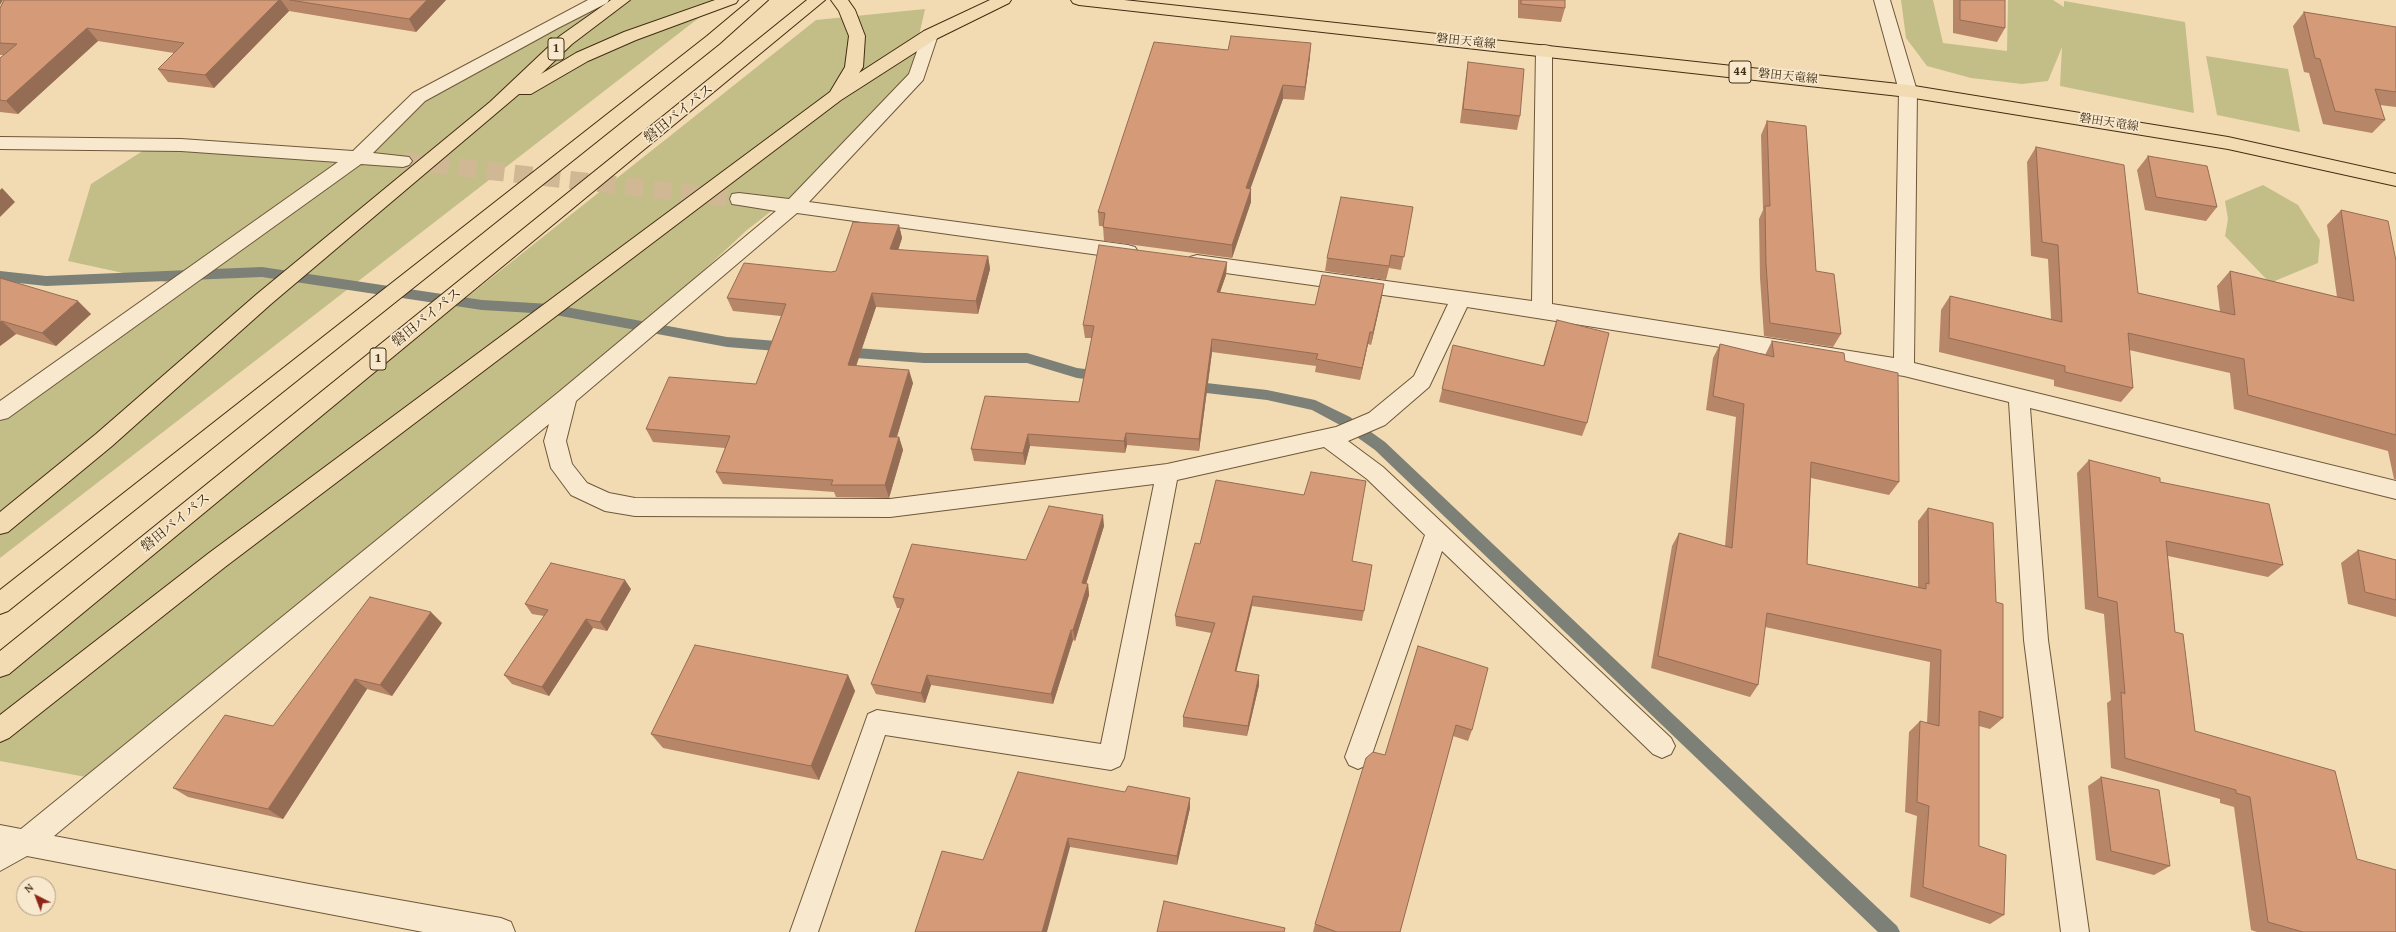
<!DOCTYPE html>
<html>
<head>
<meta charset="utf-8">
<style>
	body { margin:0 }
	#map { position:relative; width:2396px; height:932px; overflow:hidden; background:#f2dbb3; font-family:"Gentium Book Plus",serif }
	canvas { display:block }
	.north { position:absolute; left:16px; top:876px; width:40px; height:40px; box-sizing:border-box; background:#f7e8ce; border:1px solid #af9d82; border-radius:50%; rotate:318deg; font-size:11px; font-weight:700; line-height:16px; text-align:center; color:#432d11 }
	.north::after { content:''; display:block; margin:auto; width:14px; height:18px; background:#8f2418; clip-path:polygon(50% 0,100% 100%,50% 72%,0 100%) }
</style>
</head>
<body>
<div id="map">
<canvas width="2396" height="932"></canvas>
<div class="north">N</div>
</div>
<script>
const c = document.querySelector('canvas').getContext('2d');
c.lineJoin = 'round';
function fillPath(path, color) { c.fillStyle = color; c.fill(path, 'evenodd'); }
const poly = rows => new Path2D(rows.map(r => 'M' + r).join(''));
function strokePath(path, color, width, dash) { c.strokeStyle = color; c.lineWidth = width; c.lineCap = dash ? 'butt' : 'round'; c.setLineDash(dash || []); c.stroke(path); }
function drawText(font, color, halo, rows, align = 'center') {
  c.font = font + ' "Gentium Book Plus","Noto Serif JP",serif'; c.lineWidth = 3.5; c.setLineDash([]); c.textBaseline = 'middle'; c.strokeStyle = halo; c.fillStyle = color; for (const [text, x, y, turn = 0] of rows) {
    c.save(); c.translate(x, y); c.rotate((+turn || 0) * Math.PI / 180); c.textAlign = isNaN(turn) ? turn : align; if (halo) c.strokeText(text, 0, 0); c.fillText(text, 0, 0); c.restore();
  }
}
const green = poly([
	[619,0,722,0,0,558,0,416,178,285,68,261,91,184,152,145,357,158,419,97,527,38],
	[1901,0,1933,0,1943,43,2007,51,2008,0,2053,0,2064,7,2064,1,2185,22,2194,113,2060,86,2062,47,2048,81,2022,84,1971,78,1927,66,1906,38],
	[925,9,908,85,836,161,747,230,567,397,102,780,0,761,0,668,816,20],
	[2206,56,2288,69,2300,132,2217,115],
	[2263,185,2298,205,2320,240,2318,263,2270,283,2225,236,2228,219,2225,201]
]);
const stream = poly([
	[262,267,482,300,550,304,727,337,789,342,796,347,789,352,727,347,550,314,482,310,262,277,46,286,0,281,0,271,46,276,262,267],
	[842,347,924,353,1027,353,1077,368,1102,371,1107,372,1109,376,1107,380,1102,381,1077,378,1027,363,924,363,842,357,835,352,842,347],
	[1189,381,1267,390,1315,400,1350,417,1385,442,1897,926,1900,932,1878,932,1375,450,1340,425,1312,410,1267,400,1189,391,1184,390,1182,386,1184,382,1189,381]
]);
const minorTunnel = poly([
	[403,161,739,199]
]);
const minor = poly([
	[588,0,609,0,607,3,558,28,425,101,373,153,409,157,412,161,409,165,403,167,361,164,8,418,0,420,0,401,338,162,181,151,0,149,0,137,181,139,353,151,413,93,588,0],
	[1874,0,1890,0,1917,91,1914,363,2396,481,2396,499,2030,408,2048,640,2089,932,2061,932,2024,640,2009,402,1904,376,1467,307,1429,387,1385,425,1348,441,1383,467,1671,738,1675,746,1671,754,1662,758,1653,754,1442,551,1371,757,1367,765,1358,769,1349,765,1345,757,1425,535,1367,479,1324,447,1177,480,1124,758,1120,766,1111,770,885,735,818,932,790,932,868,714,877,710,1101,744,1154,484,890,517,635,516,605,511,571,495,551,468,544,441,549,424,54,836,309,884,501,918,511,922,515,932,423,932,27,856,0,871,0,825,21,829,560,391,776,211,739,205,732,204,730,199,732,194,739,193,789,199,909,74,924,31,936,31,938,35,923,80,809,202,1128,245,1135,247,1138,252,1135,257,1128,259,797,213,576,401,566,441,572,464,587,483,609,493,635,498,890,499,1167,464,1336,427,1369,413,1414,376,1448,304,1197,269,1190,267,1187,262,1190,257,1197,255,1532,301,1536,50,1538,46,1544,45,1550,46,1552,50,1552,304,1894,358,1899,91,1874,0]
]);
const major = poly([
	[1071,0,1124,0,1908,85,2228,137,2396,174,2396,186,2228,149,1908,97,1079,5,1073,3,1071,0]
]);
const highway = poly([
	[611,0,630,0,572,44,541,74,576,53,624,32,715,0,738,0,736,3,636,40,588,61,531,94,519,94,271,304,112,446,8,532,0,534,0,512,96,434,257,294,490,102,560,36,611,0],
	[750,0,768,0,719,44,8,611,0,614,0,590,707,36,750,0],
	[807,0,825,0,9,674,0,677,0,651,807,0],
	[831,0,848,0,855,10,865,36,863,67,859,73,924,31,990,0,1011,0,1009,3,936,39,841,100,225,567,9,738,0,742,0,715,209,553,830,92,845,67,849,36,839,11,831,0]
]);
const wall = poly([
	[4,0,446,0,416,32,289,11,214,88,168,82,158,69,174,53,98,41,18,114,0,112,0,58,4,55,0,55,0,8],
	[1518,0,1565,0,1565,8,1561,22,1518,18],
	[1953,0,2005,0,2005,28,1997,42,1953,33],
	[2304,12,2396,27,2396,107,2380,105,2385,120,2372,133,2323,124,2309,73,2304,72,2293,26],
	[1228,50,1310,57,1304,100,1283,99,1250,188,1251,189,1251,202,1232,258,1104,241,1103,226,1099,226,1098,212],
	[1468,62,1520,116,1517,130,1460,123,1466,76],
	[1767,121,1816,271,1841,334,1833,347,1764,336,1760,278,1759,219,1763,210,1761,135],
	[2036,147,2138,293,2220,312,2217,286,2230,271,2337,297,2327,225,2341,210,2396,261,2396,480,2394,479,2388,451,2234,409,2230,373,2129,350,2133,388,2121,402,2054,386,2054,380,1939,352,1941,310,1950,296,2051,319,2048,259,2031,256,2027,162],
	[2148,156,2217,207,2206,221,2145,210,2137,170],
	[1413,207,1401,270,1389,268,1386,280,1325,271,1327,258],
	[899,225,902,238,898,250,988,256,990,269,978,314,876,307,856,366,913,383,897,437,899,437,903,450,889,498,836,497,834,492,723,484,716,472,725,448,653,442,646,429,756,384,781,316,733,311,727,298,836,271],
	[1227,262,1226,275,1220,292,1315,305,1382,296,1371,345,1368,344,1360,380,1315,372,1316,366,1212,352,1199,451,1127,445,1125,453,1030,446,1025,465,974,461,971,449,1079,402,1092,338,1085,338,1083,325],
	[0,278,91,314,56,346,16,334,0,346],
	[1557,320,1587,423,1582,436,1439,402,1453,345,1543,366],
	[1772,341,1845,361,1899,482,1889,495,1811,478,1807,564,1918,587,1918,521,1928,508,1996,602,2003,718,1990,729,1979,726,1979,846,2004,915,1990,924,1910,897,1917,816,1905,812,1909,732,1920,721,1927,723,1930,662,1765,627,1758,685,1750,697,1651,668,1672,546,1679,533,1725,546,1736,417,1706,410,1713,358,1720,344,1765,355],
	[2089,460,2160,482,2283,565,2268,577,2168,556,2175,632,2195,731,2357,859,2396,932,2257,932,2251,930,2234,807,2220,803,2220,799,2111,768,2107,703,2111,700,2104,614,2085,609,2077,473],
	[1104,526,1086,584,1088,584,1089,595,1075,641,1073,640,1053,704,931,685,925,703,876,694,871,684,900,608,897,608,893,597,1026,560],
	[1200,544,1352,561,1364,611,1362,621,1252,606,1236,671,1259,675,1259,685,1247,736,1183,727,1183,717,1211,633,1176,626,1175,616],
	[2358,550,2396,560,2396,617,2348,604,2341,563],
	[631,589,607,631,593,628,549,696,512,684,504,675,544,616,532,614,525,604],
	[442,623,392,696,367,689,283,819,188,797,173,788,273,726],
	[1418,646,1472,730,1468,741,1453,736,1400,932,1313,932,1315,924,1385,755],
	[848,675,855,691,819,780,663,748,651,734],
	[2101,777,2170,866,2154,875,2096,860,2088,786],
	[1125,792,1190,808,1177,865,1070,847,983,860]
]);
const shadedWall = poly([
	[0,0,3,0,0,5],
	[279,0,281,0,289,11,214,88,205,75],
	[427,0,446,0,416,32,409,19],
	[87,28,98,41,18,114,6,101],
	[1311,43,1310,57,1304,100,1305,87],
	[1283,85,1283,99,1246,201,1246,188],
	[2,188,15,202,0,217,0,190],
	[1251,189,1251,202,1232,258,1232,245],
	[899,225,902,238,894,263,890,249],
	[988,256,990,269,978,314,976,301],
	[1227,262,1226,275,1216,304,1217,292],
	[1384,284,1382,296,1371,345,1373,332],
	[872,293,876,307,852,378,848,365],
	[78,301,91,314,56,346,42,333],
	[2,321,16,334,0,346,0,322],
	[1370,332,1368,344,1360,380,1362,368],
	[1212,339,1212,352,1199,451,1199,439],
	[909,370,913,383,893,449,889,437],
	[1126,433,1127,445,1125,453,1124,441],
	[1028,434,1030,446,1025,465,1023,453],
	[899,437,903,450,889,498,885,485],
	[1103,515,1104,526,1083,594,1082,583],
	[625,580,631,589,607,631,600,622],
	[1088,584,1089,595,1075,641,1073,630],
	[1253,596,1252,606,1234,681,1235,671],
	[431,612,442,623,392,696,380,685],
	[586,619,593,628,549,696,542,687],
	[1071,630,1073,640,1053,704,1051,694],
	[848,675,855,691,819,780,811,766],
	[927,675,931,685,925,703,921,693],
	[1259,675,1259,685,1247,736,1248,726],
	[355,679,367,689,283,819,268,809],
	[1190,798,1190,808,1177,865,1177,856],
	[1068,838,1070,847,1047,932,1042,932]
]);
const building = poly([
	[4,0,279,0,205,75,158,69,184,43,87,28,6,101,0,100,0,58,17,44,0,43,0,8,4,0],
	[290,0,427,0,409,19,290,0],
	[1521,0,1565,0,1565,8,1521,4,1521,0],
	[1960,0,2005,0,2005,28,1960,20,1960,0],
	[2304,12,2396,27,2396,92,2375,89,2385,120,2335,111,2320,59,2315,58,2304,12],
	[1231,36,1311,43,1305,87,1283,85,1246,188,1251,189,1232,245,1103,227,1105,213,1098,212,1154,42,1228,50,1231,36],
	[1468,62,1524,69,1520,116,1463,109,1468,62],
	[1767,121,1806,126,1816,271,1834,274,1841,334,1770,323,1766,264,1765,206,1770,206,1767,121],
	[2036,147,2124,165,2138,293,2235,315,2230,271,2354,301,2341,210,2388,221,2396,261,2396,435,2248,395,2244,359,2128,333,2133,388,2065,372,2065,366,1949,338,1950,296,2062,322,2058,245,2042,242,2036,147],
	[2148,156,2207,166,2217,207,2156,197,2148,156],
	[1341,197,1413,207,1404,257,1391,255,1389,266,1327,258,1341,197],
	[853,222,899,225,890,249,988,256,976,301,872,293,848,365,909,370,889,437,899,437,885,485,831,485,833,480,716,472,730,436,646,429,669,377,756,384,786,304,727,298,744,263,831,272,836,271,853,222],
	[1099,245,1227,262,1217,292,1315,305,1322,275,1384,284,1373,332,1370,332,1362,368,1316,359,1318,354,1212,339,1199,439,1126,433,1124,441,1028,434,1023,453,971,449,985,396,1079,402,1094,326,1083,325,1099,245],
	[0,278,78,301,42,333,2,321,0,322,0,278],
	[1557,320,1609,333,1587,423,1442,389,1453,345,1544,366,1557,320],
	[1772,341,1844,353,1845,361,1898,373,1899,482,1811,462,1807,564,1926,589,1926,583,1929,584,1928,508,1993,523,1996,602,2003,604,2003,718,1979,711,1979,846,2006,855,2004,915,1923,887,1929,806,1917,802,1920,721,1939,726,1941,650,1767,613,1758,685,1658,656,1679,533,1732,548,1744,404,1713,396,1720,344,1774,357,1772,341],
	[2089,460,2160,478,2160,482,2269,504,2283,565,2166,541,2175,632,2183,634,2195,731,2335,771,2357,859,2396,870,2396,932,2303,932,2268,922,2250,797,2236,793,2236,790,2125,758,2121,692,2125,694,2117,602,2098,597,2089,460],
	[1311,472,1366,481,1352,561,1372,565,1364,611,1253,596,1235,671,1259,675,1248,726,1183,717,1215,623,1175,616,1195,543,1200,544,1216,480,1304,495,1311,472],
	[1049,506,1103,515,1082,583,1088,584,1073,630,1071,630,1051,694,927,675,921,693,871,684,904,599,893,597,912,544,1026,560,1049,506],
	[2358,550,2396,560,2396,600,2365,592,2358,550],
	[551,563,625,580,600,622,586,619,542,687,504,675,548,610,525,604,551,563],
	[370,597,431,612,380,685,355,679,268,809,173,788,225,715,273,726,370,597],
	[695,645,848,675,811,766,651,734,695,645],
	[1418,646,1488,668,1472,730,1456,725,1400,932,1337,932,1315,924,1366,758,1373,752,1385,755,1418,646],
	[1018,772,1125,792,1128,786,1190,798,1177,856,1068,838,1042,932,915,932,942,851,983,860,1018,772],
	[2101,777,2159,790,2170,866,2111,851,2101,777],
	[1164,901,1285,928,1284,932,1157,932,1164,901]
]);
const farStreetnames = [
	["磐田天竜線",1466,42,6],
	["磐田天竜線",1788,77,6],
	["磐田天竜線",2109,123,9]
];
const shields = [
	[556,49,16],
	[1740,72,22],
	[378,359,16]
];
const shieldNames = [
	["1",556,49],
	["44",1740,72],
	["1",378,359]
];
const streetNames = [
	["磐田バイパス",679,114,-39],
	["磐田バイパス",427,318,-39],
	["磐田バイパス",176,523,-39]
];
fillPath(green, '#c3be87');
fillPath(stream, '#7c8076');
strokePath(minorTunnel, '#cfb893', 18, [18, 10]);
strokePath(minor, '#6f583a', 2);
strokePath(major, '#432d11', 2);
strokePath(highway, '#432d11', 2);
fillPath(minor, '#f7e8ce');
fillPath(major, '#f2dbb3');
fillPath(highway, '#f2dbb3');
fillPath(wall, '#b78567');
fillPath(shadedWall, '#956c54');
fillPath(building, '#d59b78');
strokePath(building, '#956c54', 1);
drawText('12px', '#432d11', '#f7e8ce', farStreetnames);
for (const [x, y, w] of shields) { const box = new Path2D(); box.roundRect(x - w / 2, y - 11, w, 22, 3); c.fillStyle = '#f7e8ce'; c.fill(box); strokePath(box, '#432d11', 1); }
drawText('bold 13px', '#432d11', null, shieldNames);
drawText('14px', '#432d11', '#f7e8ce', streetNames);
</script>
</body>
</html>
